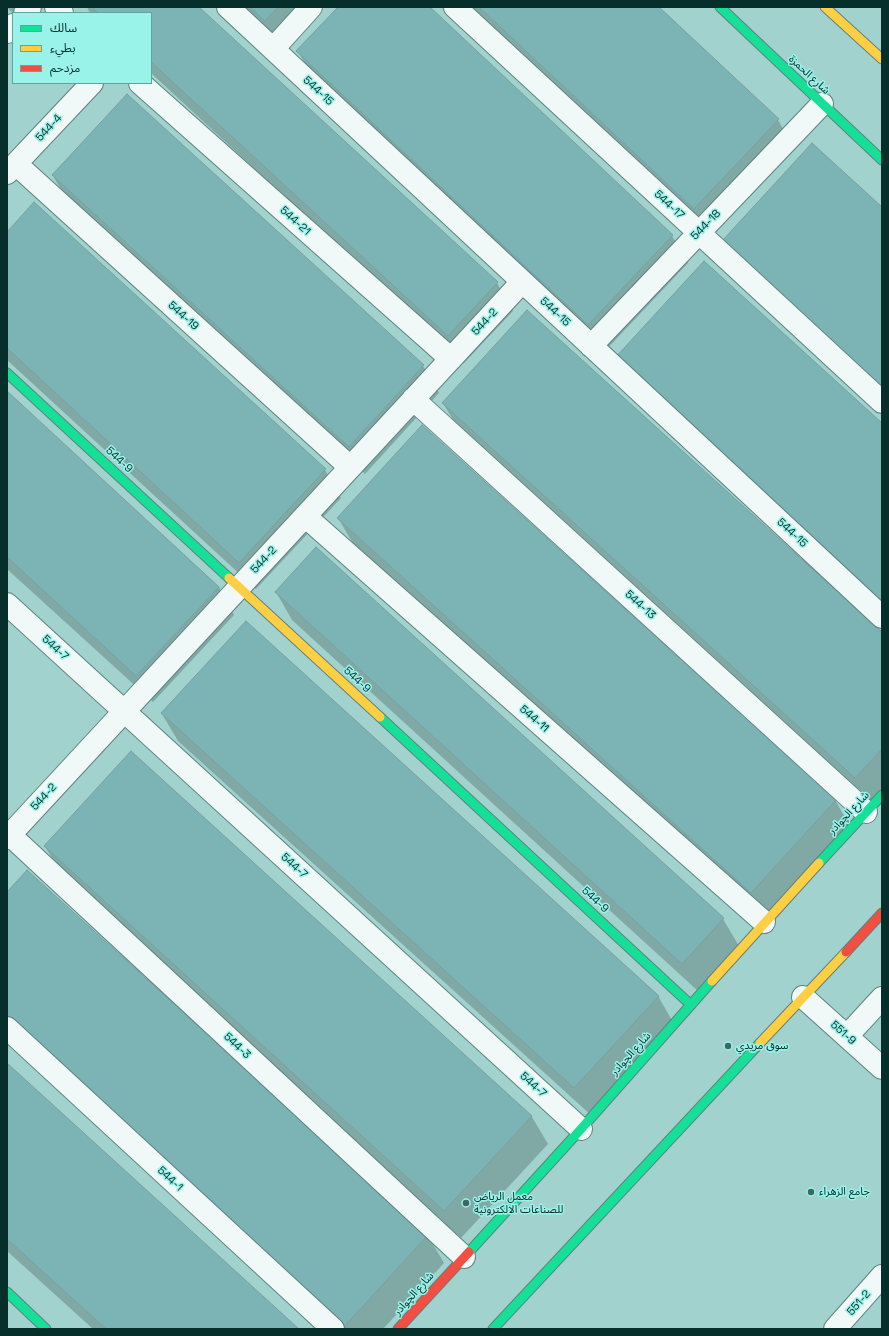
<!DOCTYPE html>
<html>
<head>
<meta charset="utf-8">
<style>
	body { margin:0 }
	#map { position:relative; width:889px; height:1336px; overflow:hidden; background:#a1d2cd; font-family:"Space Grotesk","Noto Sans Arabic",sans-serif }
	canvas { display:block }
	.frame { position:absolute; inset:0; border:8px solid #062e2b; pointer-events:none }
	.legend { position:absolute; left:12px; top:12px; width:140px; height:72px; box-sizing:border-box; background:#9af3e9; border:1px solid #5fa49d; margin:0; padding:5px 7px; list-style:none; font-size:12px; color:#062e2b }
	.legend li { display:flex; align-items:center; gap:8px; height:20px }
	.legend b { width:20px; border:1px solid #5fa49d }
</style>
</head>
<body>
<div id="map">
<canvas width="889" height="1336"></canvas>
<div class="frame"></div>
<ul class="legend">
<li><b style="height:5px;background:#16e098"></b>سالك</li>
<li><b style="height:5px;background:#ffcf43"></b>بطيء</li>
<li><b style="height:5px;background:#f24e42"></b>مزدحم</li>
</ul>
</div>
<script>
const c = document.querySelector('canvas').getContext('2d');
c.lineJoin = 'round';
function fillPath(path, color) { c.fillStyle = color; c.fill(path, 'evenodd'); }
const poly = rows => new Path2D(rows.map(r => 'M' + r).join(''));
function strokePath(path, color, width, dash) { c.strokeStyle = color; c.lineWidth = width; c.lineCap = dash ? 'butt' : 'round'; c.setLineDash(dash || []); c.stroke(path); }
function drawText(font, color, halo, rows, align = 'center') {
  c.font = font + ' "Space Grotesk","Noto Sans Arabic",sans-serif'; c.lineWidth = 3; c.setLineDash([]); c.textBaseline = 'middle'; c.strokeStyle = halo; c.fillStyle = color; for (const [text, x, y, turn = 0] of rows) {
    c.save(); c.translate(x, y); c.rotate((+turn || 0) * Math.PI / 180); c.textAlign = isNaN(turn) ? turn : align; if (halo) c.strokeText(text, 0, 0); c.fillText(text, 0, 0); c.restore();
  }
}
const shadow = poly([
	[7,7,44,7,38,13,13,13,13,14],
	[87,7,198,7,497,283,513,311,464,363,151,73,151,13,90,13],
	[239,7,320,7,281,47],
	[340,7,428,7,672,236,688,263,604,352,314,79,298,51],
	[467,7,658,7,778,120,794,148,710,236],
	[53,176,423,366,439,393,365,474,69,203],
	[7,233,325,470,341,498,256,589,7,360],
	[7,393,219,587,234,615,153,702,7,569],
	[443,403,882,633,882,793,872,805,459,430],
	[338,518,835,800,851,828,767,920,354,545],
	[276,592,723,919,739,946,698,991,292,620],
	[162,714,658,996,674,1024,591,1115,178,741],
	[131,752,532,1117,548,1144,461,1238,61,874,45,846],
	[7,894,428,1236,444,1263,383,1329,325,1329],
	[7,1065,298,1329,93,1329,7,1251]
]);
const building = poly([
	[92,7,199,7,498,282,448,336,151,62,151,13,98,13,92,7],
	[250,7,278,7,265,21,250,7],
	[338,7,430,7,673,235,588,325,296,51,338,7],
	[479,7,659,7,779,119,694,209,479,7],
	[127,94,424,365,349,447,52,175,127,94],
	[812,143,882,207,882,387,722,241,812,143],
	[34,202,326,469,239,563,7,348,7,232,34,202],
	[704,261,882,423,882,604,614,359,704,261],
	[527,310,882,632,882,749,855,778,442,403,527,310],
	[7,391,219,587,136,676,7,557,7,391],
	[422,425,836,800,751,893,337,518,422,425],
	[316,547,724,918,682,964,275,592,316,547],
	[246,621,659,996,574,1088,161,713,246,621],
	[131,751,532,1116,444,1211,44,846,131,751],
	[27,870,428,1235,342,1329,7,1027,7,892,27,870],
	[7,1063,299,1329,106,1329,7,1239,7,1063]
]);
const street = poly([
	[56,7,62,13],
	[228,7,882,617],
	[455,7,882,402],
	[25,13,30,7],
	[7,32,13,25],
	[273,49,311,7],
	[140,83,451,359],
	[16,164,350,467],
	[7,173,92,83],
	[591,346,822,104],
	[413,399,866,812],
	[305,516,764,922],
	[7,604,581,1129],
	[10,835,464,1257],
	[7,838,522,282],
	[803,997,882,1068],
	[7,1028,333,1329],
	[847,1036,882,998],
	[835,1329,882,1276]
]);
const fast = poly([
	[720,7,882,160],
	[7,373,229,578],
	[380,717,691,1005],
	[819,863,882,795],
	[469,1252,581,1129,712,981],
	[7,1292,46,1329],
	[493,1329,760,1043]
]);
const slow = poly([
	[825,7,882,59],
	[229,578,380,717],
	[712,981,819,863],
	[760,1043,846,952]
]);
const jam = poly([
	[846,952,882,913],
	[398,1329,469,1252]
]);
const markers = [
	[728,1046,4,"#3c6764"],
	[811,1192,4,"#3c6764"],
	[466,1203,4,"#3c6764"]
];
const streetNames = [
	["شارع الحمزة",809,75,43],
	["544-15",318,91,43],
	["544-4",49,128,-47],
	["544-17",669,205,43],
	["544-21",295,221,42],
	["544-18",706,225,-46],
	["544-15",555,312,43],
	["544-19",183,316,42],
	["544-2",485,322,-47],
	["544-9",119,460,43],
	["544-15",792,533,43],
	["544-2",264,560,-47],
	["544-13",640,605,42],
	["544-7",55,648,42],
	["544-9",357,680,43],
	["544-11",534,719,41],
	["544-2",44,797,-47],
	["شارع الچوادر",849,813,-47],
	["544-7",294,866,42],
	["544-9",595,900,43],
	["551-9",843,1033,42],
	["544-3",237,1046,43],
	["شارع الچوادر",631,1054,-48],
	["544-7",533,1085,42],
	["544-1",170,1179,43],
	["شارع الچوادر",414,1294,-48],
	["551-2",859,1303,-49]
];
const poiNames = [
	["سوق مريدي",736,1046],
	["جامع الزهراء",819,1192],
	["معمل الرياض",474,1197],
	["للصناعات الالكترونية",474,1210]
];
fillPath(shadow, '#0003');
fillPath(building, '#7cb3b4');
strokePath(building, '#78a0a0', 1);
strokePath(street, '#5e837f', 24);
strokePath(fast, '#5e837f', 11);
strokePath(slow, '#5e837f', 11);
strokePath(jam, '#5e837f', 11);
strokePath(street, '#f1f8f8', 22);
strokePath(fast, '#16e098', 9);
strokePath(slow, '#ffcf43', 9);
strokePath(jam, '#f24e42', 9);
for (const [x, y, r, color] of markers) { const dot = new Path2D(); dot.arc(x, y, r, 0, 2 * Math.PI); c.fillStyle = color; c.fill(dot); strokePath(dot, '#9af3e9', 1.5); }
drawText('11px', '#062e2b', '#9af3e9', streetNames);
drawText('11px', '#062e2b', '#9af3e9', poiNames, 'left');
</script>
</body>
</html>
